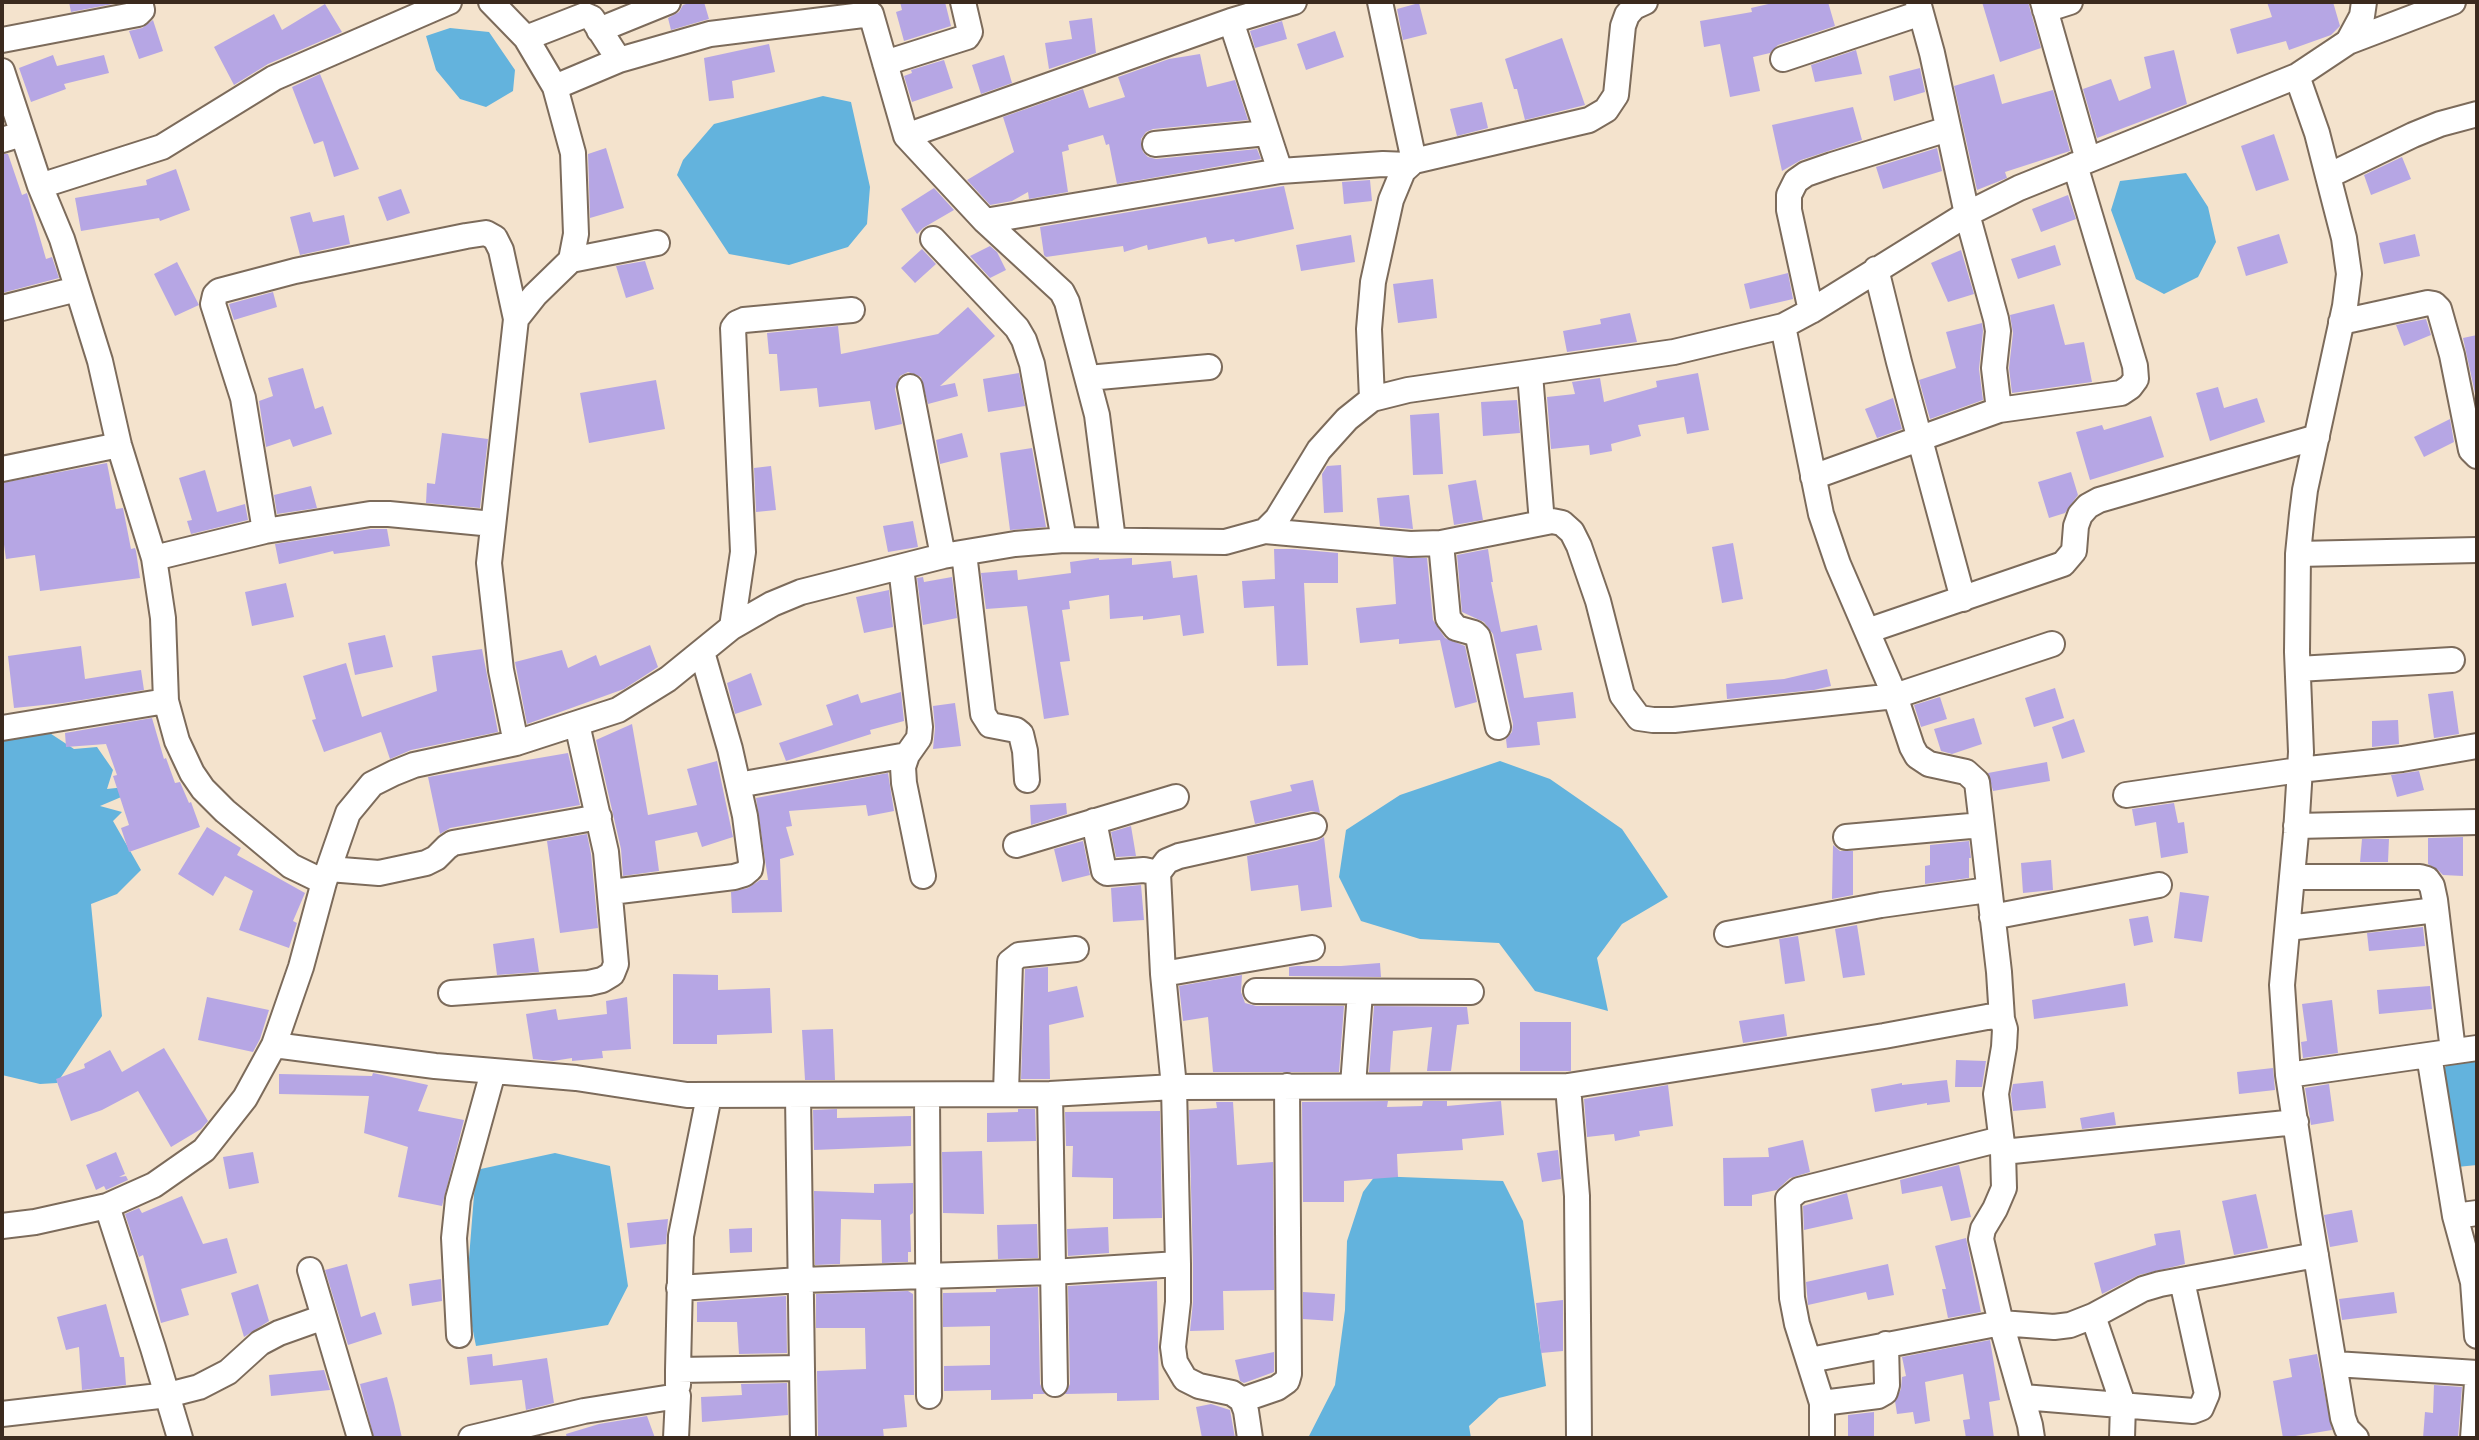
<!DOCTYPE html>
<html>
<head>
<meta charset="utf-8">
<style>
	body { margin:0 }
	#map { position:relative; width:2479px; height:1440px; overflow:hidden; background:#f4e3cd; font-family:"IM FELL English",serif }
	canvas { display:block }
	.frame { position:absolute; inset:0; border:4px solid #3b2a1e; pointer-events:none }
</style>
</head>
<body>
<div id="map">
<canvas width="2479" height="1440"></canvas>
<div class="frame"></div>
</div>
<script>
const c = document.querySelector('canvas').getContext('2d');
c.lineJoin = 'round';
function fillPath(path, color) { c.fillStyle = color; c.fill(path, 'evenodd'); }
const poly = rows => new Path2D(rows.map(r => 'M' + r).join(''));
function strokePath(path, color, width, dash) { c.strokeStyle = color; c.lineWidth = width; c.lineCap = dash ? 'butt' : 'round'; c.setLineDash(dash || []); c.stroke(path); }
const water = poly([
	[450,28,489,32,515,70,513,91,486,107,460,99,436,70,426,36],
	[823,96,851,102,870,187,867,224,848,247,789,265,729,254,677,175,683,160,714,124],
	[2186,173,2208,207,2216,242,2198,277,2164,294,2136,279,2111,210,2120,181],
	[33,722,74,749,97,747,113,770,107,789,152,784,100,806,122,812,113,821,141,870,117,894,91,904,102,1016,57,1083,40,1084,2,1075,2,740],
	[1500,761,1550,779,1622,829,1668,897,1622,924,1597,958,1608,1011,1535,991,1499,943,1420,939,1361,921,1339,877,1346,830,1400,795],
	[2477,1055,2477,1165,2457,1167,2440,1074,2453,1057],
	[555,1153,610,1166,628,1286,608,1325,476,1346,466,1296,476,1170],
	[1375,1176,1503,1181,1523,1221,1546,1386,1499,1398,1469,1426,1471,1438,1308,1438,1335,1385,1345,1310,1347,1241,1363,1192]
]);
const building = poly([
	[69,2,123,2,71,12],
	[692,2,704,2,709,19,671,30,668,18,679,12,683,5],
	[900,2,945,2,951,26,904,41,896,12,902,10],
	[1777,2,1828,2,1835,26,1778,45,1770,53,1753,57,1760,91,1730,97,1720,44,1704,47,1700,21,1752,12,1751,8],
	[1982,2,2028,2,2041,48,2000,62],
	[2267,2,2333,2,2340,26,2331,35,2289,50,2286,41,2237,54,2230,29,2272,17],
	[1419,3,1427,34,1403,40,1397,9],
	[325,4,342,32,268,64,234,85,214,47,274,14,282,30],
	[1092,18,1096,53,1049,69,1045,43,1072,39,1069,21],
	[153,20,163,51,139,59,129,31,142,28],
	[1282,21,1287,39,1255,48,1250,31],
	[1335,31,1344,57,1306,70,1297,44],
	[1562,38,1585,105,1525,120,1517,89,1514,89,1505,59],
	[769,44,775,72,732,81,734,98,709,101,704,58],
	[1856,50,1862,74,1815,82,1811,65],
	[2174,50,2187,104,2097,138,2083,89,2111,79,2119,101,2151,88,2144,57],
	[1200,54,1207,87,1235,80,1248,120,1153,129,1146,132,1141,139,1143,152,1148,157,1156,159,1257,149,1261,159,1117,184,1109,144,1106,145,1103,135,1068,145,1069,150,1062,152,1068,192,1029,199,1028,192,1012,201,990,205,967,180,1014,152,1003,117,1083,89,1089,108,1125,97,1118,77,1169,59],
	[53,55,57,66,104,55,109,73,64,84,66,89,31,102,19,68],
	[1004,55,1012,83,981,94,972,65],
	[944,60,953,88,912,102,904,76,912,73,911,70],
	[1920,68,1925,92,1894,101,1889,76],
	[320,74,359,169,334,177,323,141,314,144,292,87],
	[1994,74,2002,104,2053,90,2070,151,2005,172,2007,178,1977,190,1954,86],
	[1482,102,1488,128,1457,136,1450,109],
	[1853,107,1862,140,1801,160,1782,171,1772,125],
	[2274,134,2289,180,2256,191,2241,146],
	[606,148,624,208,590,218,588,154],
	[1937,148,1942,171,1883,189,1876,167],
	[2,154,8,154,22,195,27,193,46,259,52,257,59,278,2,293],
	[2402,157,2411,179,2371,195,2364,175],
	[176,169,190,210,160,221,159,218,81,231,75,198,147,185,146,180],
	[1370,180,1372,201,1344,204,1342,182],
	[1284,186,1294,229,1235,242,1234,239,1208,244,1206,237,1148,250,1147,245,1124,252,1123,246,1046,257,1044,255,1040,227],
	[934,188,954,210,923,228,917,234,901,209],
	[401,189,410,213,387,221,378,197],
	[2068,195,2076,219,2041,232,2032,209],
	[310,212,313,222,344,215,350,244,300,255,290,217],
	[2279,234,2288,263,2246,276,2237,247],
	[2415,234,2420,256,2384,264,2379,243],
	[1351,235,1355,262,1301,271,1296,245],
	[2055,245,2061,265,2018,279,2011,259],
	[990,246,997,252,1006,270,990,278,970,256],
	[922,249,936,264,915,283,901,268],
	[1961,250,1974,294,1948,302,1931,263],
	[645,261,654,289,626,298,616,266],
	[177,262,199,305,175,316,154,274],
	[1788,273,1793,299,1750,309,1744,284],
	[1433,279,1437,318,1398,323,1393,284],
	[273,292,277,307,234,320,229,304],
	[2054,304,2065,345,2084,342,2092,382,2012,393,2009,368,2013,333,2010,315],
	[968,307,995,336,940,386,955,383,958,396,928,404,921,377,908,372,900,376,895,389,902,424,875,430,870,401,819,407,817,388,780,391,777,354,769,354,767,333,838,326,841,354,938,334],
	[1630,313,1637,342,1567,352,1563,331,1601,324,1600,319],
	[2426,319,2431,335,2404,346,2396,325],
	[1982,323,1983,331,1979,369,1983,400,1930,419,1919,380,1956,368,1946,332],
	[2477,335,2477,398,2476,398,2463,338],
	[303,368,315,409,323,406,332,434,293,447,290,439,266,447,259,401,273,396,268,378],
	[1019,373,1025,406,988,412,983,379],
	[1698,373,1709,430,1687,434,1684,417,1638,425,1641,436,1611,444,1612,451,1590,455,1589,445,1551,449,1547,397,1575,394,1572,382,1600,378,1604,402,1657,387,1656,381],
	[656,380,665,429,589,443,580,393],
	[2218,387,2224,408,2257,398,2265,422,2210,441,2196,393],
	[1893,398,1902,429,1877,438,1865,409],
	[1517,400,1520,433,1483,436,1481,402],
	[1439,413,1443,474,1413,475,1410,415],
	[2151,416,2164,457,2090,480,2076,432,2102,425,2104,430],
	[2450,419,2454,442,2424,457,2414,437],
	[442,433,488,439,480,508,426,503,427,483,435,484],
	[962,433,968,457,940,464,936,440],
	[1032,448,1046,527,1010,530,1000,453],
	[107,463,116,509,123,508,131,549,135,548,136,551,140,578,40,591,35,555,6,559,2,530,2,483],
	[1341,465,1343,512,1324,513,1322,474,1327,466],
	[771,466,776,510,756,512,754,468],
	[205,470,217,512,245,504,248,520,191,534,187,521,192,520,179,478],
	[2071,472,2078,495,2065,513,2049,518,2038,482],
	[1476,480,1483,520,1454,525,1448,485],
	[311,486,317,508,277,514,274,495],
	[1409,495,1413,529,1380,526,1377,498],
	[913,521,918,547,888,552,883,526],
	[371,529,387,529,390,546,334,554,333,551,279,564,275,544],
	[1733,543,1743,599,1722,603,1712,547],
	[1274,549,1294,549,1338,553,1338,583,1304,583,1308,665,1277,666,1274,606,1244,608,1242,581,1275,579],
	[1488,549,1493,582,1491,582,1501,632,1537,625,1542,650,1516,654,1524,698,1573,692,1576,718,1537,722,1540,745,1507,748,1506,739,1512,732,1513,724,1493,634,1484,622,1462,612,1457,555],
	[1393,557,1427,558,1433,620,1445,638,1465,646,1477,702,1455,708,1440,640,1399,644,1399,639,1360,643,1356,608,1396,604],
	[1099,558,1099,560,1132,558,1132,565,1171,561,1173,578,1197,575,1204,633,1183,636,1180,615,1143,620,1143,616,1110,619,1109,595,1069,601,1070,609,1062,610,1070,661,1060,662,1069,715,1044,719,1027,606,986,609,981,573,1017,570,1018,580,1071,573,1070,562],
	[923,577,924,582,952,577,957,618,923,625,917,578],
	[286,583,294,617,252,626,245,592],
	[889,590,893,627,864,633,856,597],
	[385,635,393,667,355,675,348,643],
	[650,645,658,667,624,689,527,724,515,662,562,650,568,668,596,655,600,666],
	[81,646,85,679,141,670,144,690,63,703,14,708,8,656],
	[482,649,498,732,411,750,390,759,381,732,324,752,312,720,316,719,303,676,346,663,362,717,437,691,432,656],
	[1827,669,1831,686,1814,690,1727,699,1726,684,1784,679],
	[751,673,762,705,735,714,727,683],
	[2055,688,2064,718,2034,727,2025,698],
	[2453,691,2459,734,2434,738,2428,694],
	[901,692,904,721,870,730,871,734,786,761,779,743,833,725,826,705,858,694,861,703],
	[1940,697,1947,719,1921,727,1914,705],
	[955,703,961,746,933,749,935,728,933,706],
	[152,718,164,759,166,758,175,783,180,782,189,803,191,802,200,827,129,852,121,828,129,825,113,776,117,775,106,744,66,747,65,733],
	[1974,718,1982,744,1952,754,1941,751,1934,729],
	[2074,719,2085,752,2062,759,2052,727],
	[2398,720,2399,744,2372,747,2372,721],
	[632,724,648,815,697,805,687,769,717,761,733,837,702,847,697,832,655,841,659,871,623,876,621,849,596,740],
	[568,753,580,805,450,828,440,834,428,777],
	[2047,762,2050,781,1993,791,1988,773],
	[2419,771,2424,790,2397,797,2391,775],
	[888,773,894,811,868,816,866,805,789,811,792,826,786,827,794,855,780,859,782,912,732,913,731,892,748,888,760,880,768,880,756,798],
	[1313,780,1320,813,1311,811,1255,824,1250,801,1292,791,1290,785],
	[1066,803,1067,814,1031,825,1030,805],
	[2174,803,2178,823,2184,822,2188,853,2161,858,2156,822,2135,826,2132,809],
	[1131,826,1136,856,1116,857,1111,832],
	[207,827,241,848,237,855,305,893,293,921,297,923,289,948,239,930,253,891,225,876,213,896,178,874],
	[587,834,591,854,598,928,560,933,547,841],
	[1324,837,1332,907,1301,911,1298,885,1251,891,1247,856,1317,841],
	[2463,837,2463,876,2443,875,2438,870,2428,864,2428,838],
	[2362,839,2389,839,2388,862,2360,862],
	[1083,841,1090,875,1062,882,1054,849],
	[1969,841,1971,858,1969,858,1969,878,1925,884,1925,866,1930,865,1930,845],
	[1833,845,1840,851,1853,851,1853,895,1832,899],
	[2051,860,2053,890,2023,893,2021,863],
	[1141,885,1144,920,1113,922,1111,888],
	[2180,892,2209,896,2202,942,2174,938],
	[2148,916,2153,942,2134,946,2129,919],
	[1857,925,1865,975,1843,978,1835,929],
	[2423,927,2425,946,2369,951,2367,933],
	[1798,936,1805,981,1785,984,1779,939],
	[534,938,539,972,497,975,493,944],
	[1380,963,1381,977,1289,976,1289,967,1297,966,1341,966],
	[1048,967,1048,992,1077,986,1084,1017,1049,1025,1050,1079,1021,1079,1025,969],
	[673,974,718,975,718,990,770,988,772,1033,717,1035,717,1044,673,1044],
	[1242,975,1241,992,1245,1003,1256,1006,1344,1006,1339,1072,1213,1072,1208,1017,1183,1021,1179,986],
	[2125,983,2128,1006,2034,1019,2032,1000],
	[2430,986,2432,1009,2379,1014,2377,990],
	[207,997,269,1010,260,1039,253,1052,198,1040],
	[627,997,631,1049,602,1051,603,1058,572,1061,572,1058,553,1061,533,1059,526,1014,556,1009,558,1020,607,1014,606,1001],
	[2332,1000,2338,1053,2303,1058,2301,1042,2307,1041,2302,1004],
	[1374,1006,1467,1007,1469,1024,1457,1025,1451,1071,1427,1071,1432,1027,1393,1031,1390,1072,1369,1072],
	[1784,1014,1787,1036,1743,1043,1739,1021],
	[1520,1022,1571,1022,1571,1071,1520,1071],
	[833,1029,835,1080,805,1080,802,1030],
	[164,1048,208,1121,201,1129,171,1147,138,1091,102,1110,71,1121,56,1079,85,1068,84,1064,110,1050,122,1072],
	[1956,1060,1986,1061,1982,1087,1955,1087],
	[2273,1068,2275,1090,2239,1094,2237,1072],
	[373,1073,428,1085,418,1111,464,1120,442,1206,398,1197,408,1147,364,1133,369,1096,279,1094,279,1074,372,1076],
	[1947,1080,1950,1102,1927,1105,1927,1103,1875,1112,1871,1089,1902,1083,1902,1085],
	[2043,1081,2046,1108,2013,1111,2011,1094,2013,1084],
	[2329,1084,2334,1121,2311,1125,2305,1088],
	[1668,1085,1673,1126,1639,1131,1640,1136,1615,1141,1614,1134,1587,1137,1584,1099],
	[1388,1101,1387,1107,1422,1106,1423,1101,1447,1101,1447,1106,1501,1101,1504,1135,1462,1139,1463,1150,1397,1154,1398,1177,1344,1181,1344,1202,1303,1202,1302,1102],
	[1216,1102,1233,1102,1237,1165,1273,1162,1274,1290,1223,1291,1224,1330,1190,1331,1193,1302,1193,1264,1189,1110,1217,1108],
	[837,1109,837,1118,911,1116,911,1146,814,1150,813,1110],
	[1018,1109,1035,1109,1036,1141,987,1142,987,1113,1018,1112],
	[1160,1111,1162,1218,1113,1219,1113,1178,1072,1177,1073,1146,1066,1146,1065,1112],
	[2114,1112,2116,1125,2082,1129,2080,1118],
	[1803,1140,1810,1172,1790,1178,1777,1190,1752,1195,1752,1206,1724,1206,1723,1158,1769,1157,1768,1148],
	[1558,1150,1561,1179,1542,1182,1537,1153],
	[982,1151,984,1214,943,1213,942,1152],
	[116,1152,125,1174,119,1177,126,1176,128,1180,106,1190,104,1186,96,1190,86,1165],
	[253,1152,259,1183,229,1189,223,1157],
	[1959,1165,1971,1217,1951,1221,1942,1186,1902,1194,1900,1180],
	[913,1183,913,1213,910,1215,911,1252,908,1252,908,1262,882,1263,881,1220,841,1219,840,1264,815,1265,814,1191,874,1193,874,1184],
	[1847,1193,1853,1219,1804,1230,1803,1206],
	[2256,1194,2268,1248,2234,1255,2222,1201],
	[182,1196,203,1244,227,1238,237,1273,181,1289,189,1315,161,1323,143,1255,139,1257,125,1214,139,1208,142,1213],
	[2352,1210,2358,1242,2330,1247,2324,1215],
	[668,1219,666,1244,630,1248,627,1223],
	[1037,1224,1038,1258,998,1259,997,1225],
	[1108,1227,1109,1253,1068,1256,1067,1229],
	[752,1228,752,1252,730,1253,729,1229],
	[2180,1230,2185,1264,2139,1275,2102,1294,2094,1263,2156,1245,2154,1234],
	[1966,1238,1981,1312,1948,1318,1942,1289,1946,1289,1935,1246],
	[347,1264,361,1317,375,1312,382,1334,348,1345,325,1270],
	[1888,1264,1894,1295,1868,1300,1866,1292,1808,1305,1806,1282],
	[441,1279,442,1301,412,1306,409,1284],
	[1157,1281,1159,1400,1117,1401,1117,1393,1065,1394,1070,1384,1068,1286],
	[258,1284,269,1321,244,1337,231,1293],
	[1038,1287,1040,1384,1045,1394,1033,1394,1033,1399,991,1400,991,1390,944,1391,944,1366,990,1365,990,1326,943,1327,943,1293,996,1292,996,1289],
	[908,1291,913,1294,914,1395,904,1395,907,1427,883,1429,884,1438,818,1438,817,1371,866,1369,865,1328,816,1328,816,1294],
	[1303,1292,1335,1294,1333,1321,1303,1319],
	[2394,1292,2397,1313,2342,1320,2339,1299],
	[786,1296,787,1353,739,1354,737,1322,697,1322,697,1302],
	[1563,1300,1563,1351,1541,1353,1536,1303],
	[106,1304,120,1357,124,1357,126,1385,82,1390,79,1347,66,1350,57,1317],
	[1990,1340,2000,1400,1989,1402,1994,1438,1966,1438,1963,1420,1970,1419,1963,1374,1925,1382,1930,1421,1915,1424,1913,1412,1897,1414,1895,1401,1901,1389,1902,1377,1906,1376,1902,1357],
	[1274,1352,1274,1372,1244,1383,1240,1381,1235,1360],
	[492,1354,493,1366,547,1358,554,1403,526,1410,522,1380,470,1385,467,1357],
	[2317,1354,2332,1430,2283,1438,2273,1381,2292,1377,2289,1359],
	[324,1370,330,1390,271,1396,269,1375],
	[387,1377,394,1403,402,1438,374,1438,360,1384],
	[787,1383,788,1415,702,1422,701,1397,742,1395,741,1384],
	[2434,1385,2462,1387,2458,1438,2423,1438,2425,1412,2433,1413],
	[1211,1404,1230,1410,1235,1438,1202,1438,1196,1407],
	[1874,1412,1874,1438,1848,1438,1848,1415],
	[647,1416,655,1438,567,1438,566,1434,599,1424]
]);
const minor = poly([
	[491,2,526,38,555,87,573,153,576,234,571,260,535,295,516,319],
	[1380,2,1414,161],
	[2043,2,2088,160],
	[2045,10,2070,2],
	[1231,21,1294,2],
	[599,30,668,2],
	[526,38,585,15,592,18,619,60],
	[2,40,138,14,142,10,140,2],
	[2348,42,2453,2],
	[1783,59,1921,13],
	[885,63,967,37,970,32,963,2],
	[2,71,40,186,62,239,100,361,119,445,154,558,163,618,166,701,177,741,192,773,203,789,225,811,291,866,324,882],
	[2297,76,2317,133,2328,176,2344,238,2349,274,2345,306,2305,490,2302,514,2298,554,2297,652,2301,752,2296,833,2282,985,2288,1075,2309,1214,2343,1418,2347,1429,2356,1438],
	[555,87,619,60,710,34,871,14,906,136],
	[2,140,22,134],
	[1155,144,1267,133],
	[2328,176,2413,135,2440,124,2477,114],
	[40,186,162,147,274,78,449,2],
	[985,221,1280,171],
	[933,239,1017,328,1024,340,1032,364,1064,540],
	[571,260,657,243],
	[1876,269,1899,362,1963,599],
	[2,308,77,289],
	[1811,311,1789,210,1789,195,1796,181,1806,174,1832,165,1948,129],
	[2341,322,2428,303,2434,304,2439,309,2452,355,2471,450,2477,456],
	[1783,326,1821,514,1838,564,1895,696,2052,644],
	[1530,374,1542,523],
	[1088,378,1209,367],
	[910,387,943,556],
	[1372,399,1369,329,1373,282,1391,200,1403,171,1414,161,1589,120,1606,110,1616,95,1623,26,1627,15,1634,7,1645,2],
	[1999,410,2121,393,2130,387,2136,379,2135,366,2075,165],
	[2,469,119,445],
	[1813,477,1999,410,1994,368,1998,331,1996,319,1967,214,1932,53,1918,2],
	[265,531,370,514,389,514,493,524],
	[1265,531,1410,544,1441,543,1552,521,1562,523,1572,532,1579,546,1598,601,1622,695,1639,718,1653,720,1674,720,1895,696,1912,747,1917,756,1929,764,1966,772,1977,782,1999,972,2002,1019],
	[1113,540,1097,415,1067,302,1062,292,985,221,906,136,1231,21,1280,171,1383,164,1409,165],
	[1441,543,1448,618,1456,628,1474,633,1478,637,1498,727],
	[964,553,983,714,990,725,1016,730,1021,734,1025,751,1027,780],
	[2298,554,2477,550],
	[154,558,265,531,243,398,213,304,215,295,219,291,295,271,466,236,486,233,495,238,501,250,516,319,489,563,501,670,516,743],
	[901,567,920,727,919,738,907,755,903,767,904,783,923,876],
	[732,627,743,552,733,328,737,323,744,320,852,310],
	[1867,631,2063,564,2074,551,2076,526,2080,515,2088,506,2099,500,2317,437],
	[2298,669,2452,660],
	[2,728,166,701],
	[738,785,907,755],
	[2126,795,2299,770,2402,759,2477,746],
	[1094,821,1104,871,1107,873,1144,870,1158,873],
	[1314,826,1179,856,1167,861,1158,873,1163,974,1174,1087,1568,1086,1884,1036,1987,1017,1997,1016,2002,1019,2005,1029,2004,1047,1996,1094,2003,1152,2004,1188,1995,1209,1983,1229,1981,1239,2001,1323,2030,1425,2032,1438],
	[2296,826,2477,822],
	[1846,837,1982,825],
	[1016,845,1176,797],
	[329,869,379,873,426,863,436,858,447,847,453,843,599,817],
	[2292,877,2420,877,2427,879,2432,886,2435,900,2453,1051],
	[611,892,734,877,744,874,750,869,751,862,745,816,730,749,702,652],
	[1992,917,2159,885],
	[2288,928,2436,910],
	[1727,934,1881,905,1988,890],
	[1163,974,1312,948],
	[1256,991,1471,992],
	[451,993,589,983,602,980,612,974,616,964,606,852,577,724],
	[274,1045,435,1066,576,1078,687,1095,1050,1094,1174,1087,1178,1264,1178,1302,1173,1347,1175,1362,1185,1379,1199,1386,1232,1393,1242,1400,1246,1411,1250,1438],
	[2429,1055,2455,1216,2473,1282,2477,1336],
	[2288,1075,2477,1048],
	[1353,1085,1360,993],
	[1568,1086,1577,1196,1579,1438],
	[1006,1093,1010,962,1019,955,1076,949],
	[1050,1094,1055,1384],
	[798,1096,803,1438],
	[927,1096,929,1396],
	[2003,1152,2296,1122],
	[107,1206,153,1348,180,1438],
	[2455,1216,2477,1213],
	[2,1226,35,1222,107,1206,154,1185,204,1150,245,1098,274,1045,301,967,324,882,348,813,372,784,394,773,414,765,516,743,618,710,668,679,732,627,772,604,801,592,943,556,1015,544,1064,540,1225,542,1265,531,1277,519,1319,450,1347,419,1372,399,1408,390,1674,352,1783,326,1811,311,1967,214,2019,188,2297,76,2348,42,2362,16,2364,2],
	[310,1270,360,1438],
	[679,1288,800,1280,1052,1272,1178,1264],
	[2093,1316,2123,1404,2122,1438],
	[459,1335,454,1238,458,1199,493,1072],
	[1810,1360,2001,1323,2054,1327,2070,1325,2093,1316,2143,1289,2160,1284,2316,1255],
	[2335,1364,2477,1373],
	[678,1370,681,1236,709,1096],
	[678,1385,678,1370,800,1368],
	[2023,1397,2193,1411,2201,1408,2207,1394,2182,1281],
	[1242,1400,1277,1388,1287,1381,1289,1374,1287,1086],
	[1822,1403,1878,1396,1885,1392,1887,1385,1886,1344],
	[2,1414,168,1395,199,1387,228,1372,260,1343,279,1333,324,1317],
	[471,1438,584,1411,678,1396,676,1438],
	[1822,1438,1822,1403,1797,1324,1792,1298,1788,1199,1799,1190,2001,1139],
	[2473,1438,2477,1382]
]);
fillPath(water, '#63b3dd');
fillPath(building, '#b6a6e4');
strokePath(minor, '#7c6b5b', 28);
strokePath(minor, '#fff', 24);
</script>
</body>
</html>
